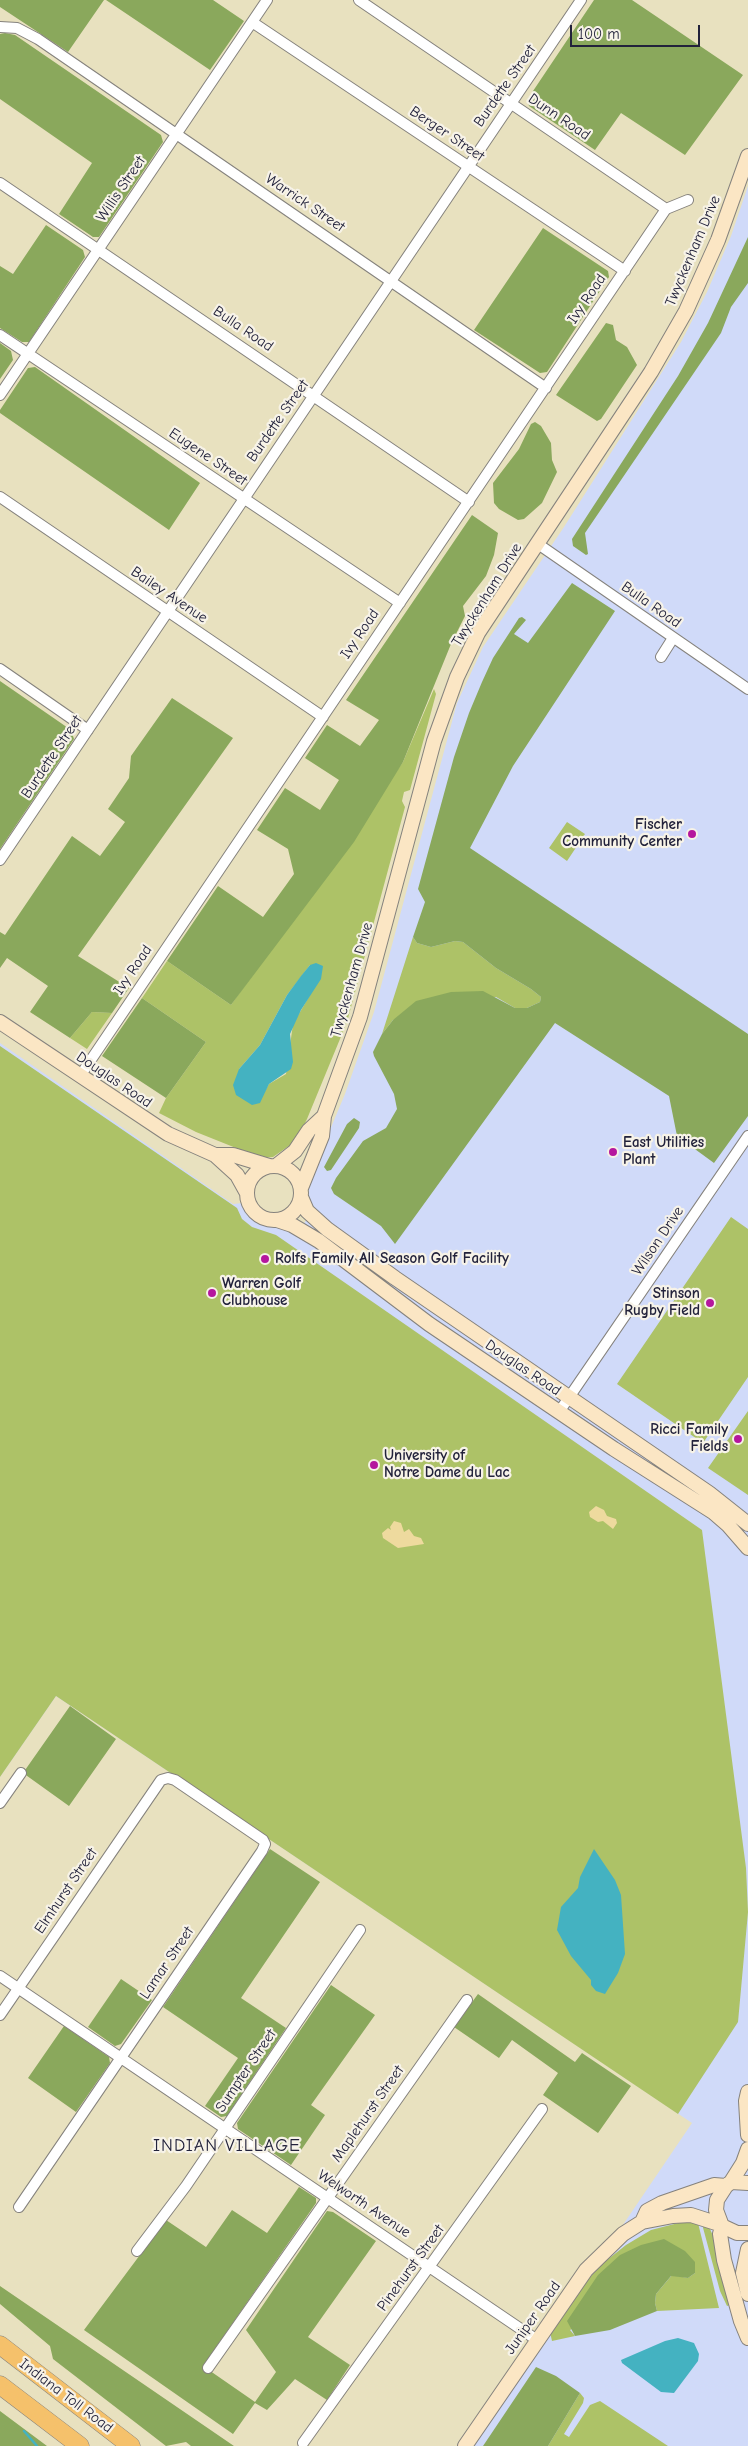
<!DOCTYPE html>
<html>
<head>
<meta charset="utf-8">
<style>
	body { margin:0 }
	#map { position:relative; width:748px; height:2446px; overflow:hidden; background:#e8e1bf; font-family:"Comic Neue",sans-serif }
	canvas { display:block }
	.scale { position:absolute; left:570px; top:25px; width:130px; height:22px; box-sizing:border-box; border:2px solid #22223b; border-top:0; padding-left:6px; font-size:15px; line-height:18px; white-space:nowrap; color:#22223b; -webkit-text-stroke:4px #f7f3e8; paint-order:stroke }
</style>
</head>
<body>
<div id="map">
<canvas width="748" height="2446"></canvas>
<div class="scale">100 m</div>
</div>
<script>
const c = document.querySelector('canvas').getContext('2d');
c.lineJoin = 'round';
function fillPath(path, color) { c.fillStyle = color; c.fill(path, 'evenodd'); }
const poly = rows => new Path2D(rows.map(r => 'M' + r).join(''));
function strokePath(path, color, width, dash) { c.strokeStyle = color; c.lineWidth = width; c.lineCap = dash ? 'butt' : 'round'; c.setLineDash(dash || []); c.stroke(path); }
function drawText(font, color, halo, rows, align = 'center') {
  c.font = font + ' "Comic Neue",sans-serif'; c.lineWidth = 4.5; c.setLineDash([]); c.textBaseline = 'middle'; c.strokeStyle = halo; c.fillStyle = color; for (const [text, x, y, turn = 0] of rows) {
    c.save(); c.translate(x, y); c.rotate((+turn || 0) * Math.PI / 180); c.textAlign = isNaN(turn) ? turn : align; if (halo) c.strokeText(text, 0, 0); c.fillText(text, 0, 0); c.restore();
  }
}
const built = poly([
	[748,186,748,2446,473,2446,692,2123,56,1696,0,1777,0,1043,233,1204,243,1203,255,1219,297,1234,313,1210,309,1200,309,1180,345,1094,374,1012,457,703,483,647,564,527,681,342,707,292,731,236]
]);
const green = poly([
	[434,689,436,694,410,790,404,792,402,801,405,807,347,1022,307,1119,296,1141,273,1157,261,1158,196,1132,159,1113,166,1098,206,1042,142,998,167,961,231,1005,403,762],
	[310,965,310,995,293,1024,286,1074,269,1084,265,1091,239,1069,260,1045,287,995],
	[567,822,585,834,567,861,549,848],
	[413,937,417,943,431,947,455,941,463,942,496,968,531,989,541,997,540,1002,527,1008,515,1008,496,997,393,1020,382,1034],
	[92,1012,112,1013,87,1049,70,1038],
	[0,1046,237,1208,242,1219,252,1227,276,1235,702,1530,746,1868,748,1912,738,2022,678,2114,56,1696,0,1777],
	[731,1217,748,1229,748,1377,703,1443,617,1384],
	[748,1411,748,1495,708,1468],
	[686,2221,698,2223,719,2308,657,2311,655,2303,656,2294,672,2275,688,2278,695,2273,695,2262,570,2330,575,2336,552,2341,550,2332,589,2278,602,2264,626,2245,651,2230],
	[702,2224,710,2229,714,2238,730,2305,727,2306,720,2291],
	[580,2393,584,2398,583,2403,564,2434,569,2437,590,2405,600,2401,668,2446,548,2446]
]);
const forest = poly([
	[0,0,104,0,68,52,0,7],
	[106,0,213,0,244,21,210,70],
	[594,0,632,0,743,75,685,155,621,113,595,150,529,106,527,100],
	[5,33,15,35,161,135,163,142,99,237,93,237,59,214,92,163,0,99,0,34],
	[46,225,83,250,85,257,29,342,22,342,0,328,0,266,13,274],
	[543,228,608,271,609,277,547,372,540,373,474,330],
	[748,237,748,283,731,307,721,333,585,533,588,554,586,555,573,546,572,539,678,376,708,323],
	[606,323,613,325,616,340,627,347,637,365,601,419,597,421,556,395],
	[0,343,11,351,13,360,0,379],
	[35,367,200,483,169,530,0,413,0,410,28,368],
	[535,422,541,426,551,443,552,460,557,472,542,503,524,519,518,520,499,509,494,503,493,483,519,449,531,424],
	[472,515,498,533,494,555,486,576,463,606,465,616,451,644,403,762,354,842,231,1005,167,961,218,886,263,917,294,874,288,849,257,830,285,788,320,810,339,780,305,758,327,725,360,746,379,720,346,700],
	[572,583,615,611,513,766,470,848,748,1034,748,1116,714,1163,677,1136,669,1096,555,1023,395,1244,381,1226,334,1194,331,1188,336,1178,363,1141,386,1128,397,1109,394,1094,374,1056,373,1052,382,1034,393,1020,416,1001,451,992,483,991,515,1008,527,1008,540,1002,541,997,531,989,496,968,463,942,455,941,431,947,417,943,413,937,425,902,418,889,454,757,469,713,482,682,493,658,519,618,522,617,526,620,514,634,528,643],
	[0,681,71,730,74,739,0,849],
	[172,698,233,738,78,956,129,988,112,1013,92,1012,70,1038,30,1012,48,986,7,958,0,968,0,932,5,935,72,836,100,856,125,822,108,809,129,778,131,756],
	[142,998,206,1042,166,1098,102,1056],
	[354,1118,360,1122,359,1128,331,1170,327,1171,324,1167,347,1124],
	[70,1706,116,1739,69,1806,23,1773],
	[270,1849,320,1882,241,1998,286,2028,227,2116,221,2117,205,2106,238,2058,163,2007],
	[121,1979,152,2000,121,2044,115,2046,88,2027],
	[331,1985,375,2015,311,2105,325,2115,291,2165,238,2129,237,2123],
	[478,1994,575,2062,582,2053,631,2086,598,2133,543,2095,558,2073,512,2040,499,2058,454,2027],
	[64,2026,109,2057,110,2063,76,2112,28,2078],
	[299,2187,316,2198,316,2203,203,2366,255,2402,276,2372,246,2330,327,2211,333,2212,376,2241,308,2337,350,2365,327,2400,295,2379,267,2410,255,2403,233,2434,84,2330,166,2220,206,2247,232,2210,267,2233],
	[664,2239,685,2251,695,2262,695,2273,688,2278,671,2276,656,2294,655,2303,657,2311,610,2330,575,2336,567,2321,598,2275,620,2255,641,2245],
	[0,2286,234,2446,191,2446,186,2442,166,2446,53,2359,50,2346,0,2304],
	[536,2367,556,2376,580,2393,548,2446,483,2446],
	[0,2411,47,2446,0,2446]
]);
const sand = poly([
	[596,1506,604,1510,607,1516,616,1519,617,1523,613,1529,603,1521,598,1522,590,1517,589,1512],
	[394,1521,401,1523,404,1532,409,1529,414,1536,421,1538,424,1544,398,1548,383,1538,382,1533,388,1528,391,1530,390,1527]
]);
const water = poly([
	[316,963,323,966,321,979,301,1010,290,1034,293,1062,291,1069,269,1084,260,1103,252,1105,236,1095,233,1085,239,1069,260,1045,287,995,301,976,310,965],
	[594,1849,615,1880,621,1895,625,1954,618,1973,605,1994,596,1991,591,1985,591,1980,571,1956,557,1930,561,1907,578,1888,580,1877],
	[678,2338,694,2343,699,2354,698,2361,674,2393,661,2392,622,2363,621,2360,665,2341]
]);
const stream = poly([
	[24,2431,37,2446]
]);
const street = poly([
	[359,0,666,209],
	[252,22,625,271],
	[0,27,17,28,38,39,546,388],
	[0,183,469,502],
	[666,209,688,200],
	[0,335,400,603],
	[0,395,267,0],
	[0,497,323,717],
	[538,544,748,689],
	[661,657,673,638],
	[0,669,88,730],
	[0,860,581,0],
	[80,1076,666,209],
	[559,1412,748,1136],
	[0,1803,21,1773],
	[0,1976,537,2340],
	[0,2015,161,1780,168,1778,175,1780,263,1840,265,1844,262,1851,19,2207],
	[137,2251,186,2186,360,1930],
	[208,2368,467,2000],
	[303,2443,542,2109]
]);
const secondary = poly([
	[0,1022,168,1134,215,1155,233,1155,269,1166],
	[215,1155,237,1175,247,1193],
	[276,1166,295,1151,309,1130,324,1116],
	'247 1193a27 27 0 1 1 54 0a27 27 0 1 1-54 0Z',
	[301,1188,322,1136,324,1116,360,1017,434,741,457,677,478,633,651,372,686,311,718,240,748,156],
	[301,1197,307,1211,327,1229,395,1278,709,1493,748,1524],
	[277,1220,292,1225,319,1241,429,1324,614,1449,713,1512,728,1525,748,1548],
	[748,2092,746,2101,748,2135],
	[731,2182,743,2163,748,2149],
	[748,2183,731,2182,726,2186,717,2200,716,2210,722,2226,737,2233,748,2233],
	[642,2222,647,2211,662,2203,714,2185,726,2186],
	[722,2226,720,2234,724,2260,741,2321,748,2338],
	[748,2249,743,2273,748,2294],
	[465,2446,586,2270,623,2234,642,2222,673,2216,691,2215,719,2224]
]);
const highway = poly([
	[0,2345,131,2446],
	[0,2385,80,2446]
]);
const markers = [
	[692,834,5,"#b5179e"],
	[613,1152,5,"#b5179e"],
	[265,1259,5,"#b5179e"],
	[212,1293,5,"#b5179e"],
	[710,1303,5,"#b5179e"],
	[738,1439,5,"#b5179e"],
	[374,1465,5,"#b5179e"]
];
const streetNames = [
	["Burdette Street",505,86,-55],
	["Dunn Road",559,117,34],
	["Berger Street",447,134,34],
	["Willis Street",121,189,-56],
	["Warrick Street",305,203,34],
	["Twyckenham Drive",693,251,-67],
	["Ivy Road",587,299,-56],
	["Bulla Road",243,329,34],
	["Burdette Street",278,421,-55],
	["Eugene Street",208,457,34],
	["Bailey Avenue",169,595,34],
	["Twyckenham Drive",487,595,-58],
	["Bulla Road",651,605,35],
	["Ivy Road",360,634,-56],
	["Burdette Street",52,757,-56],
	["Ivy Road",133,970,-56],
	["Twyckenham Drive",352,980,-74],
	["Douglas Road",114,1080,34],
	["Wilson Drive",658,1241,-56],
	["Douglas Road",523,1368,34],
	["Elmhurst Street",66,1891,-56],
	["Lamar Street",167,1963,-56],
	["Sumpter Street",246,2071,-56],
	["Maplehurst Street",368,2114,-55],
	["Welworth Avenue",364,2204,34],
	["Pinehurst Street",411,2268,-54],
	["Juniper Road",533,2318,-55],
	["Indiana Toll Road",66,2396,37]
];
const poiNames = [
	["Fischer",682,825,"right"],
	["Community Center",682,842,"right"],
	["East Utilities",623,1143],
	["Plant",623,1160],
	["Rolfs Family All Season Golf Facility",275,1259],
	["Warren Golf",222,1284],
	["Clubhouse",222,1301],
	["Stinson",700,1294,"right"],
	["Rugby Field",700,1311,"right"],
	["Ricci Family",728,1430,"right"],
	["Fields",728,1447,"right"],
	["University of",384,1456],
	["Notre Dame du Lac",384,1473]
];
const quarterNames = [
	["INDIAN VILLAGE",227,2146]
];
fillPath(built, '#d0daf9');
fillPath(green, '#adc267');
fillPath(forest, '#8aa85c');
fillPath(sand, '#eeda9e');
fillPath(water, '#44b2c1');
strokePath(stream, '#44b2c1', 2.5);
strokePath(street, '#85827d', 12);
strokePath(secondary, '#85827d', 16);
strokePath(highway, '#85827d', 19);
strokePath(street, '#fff', 10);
strokePath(secondary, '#fbe6c4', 14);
strokePath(highway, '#f5c16b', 18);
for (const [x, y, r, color] of markers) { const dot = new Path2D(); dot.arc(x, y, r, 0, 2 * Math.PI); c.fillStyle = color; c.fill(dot); strokePath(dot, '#f7f3e8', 2); }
drawText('15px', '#22223b', '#f7f3e8', streetNames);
drawText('bold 15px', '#22223b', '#f7f3e8', poiNames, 'left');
c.letterSpacing = '1px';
drawText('18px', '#22223b', '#f7f3e8', quarterNames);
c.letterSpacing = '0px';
</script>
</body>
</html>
